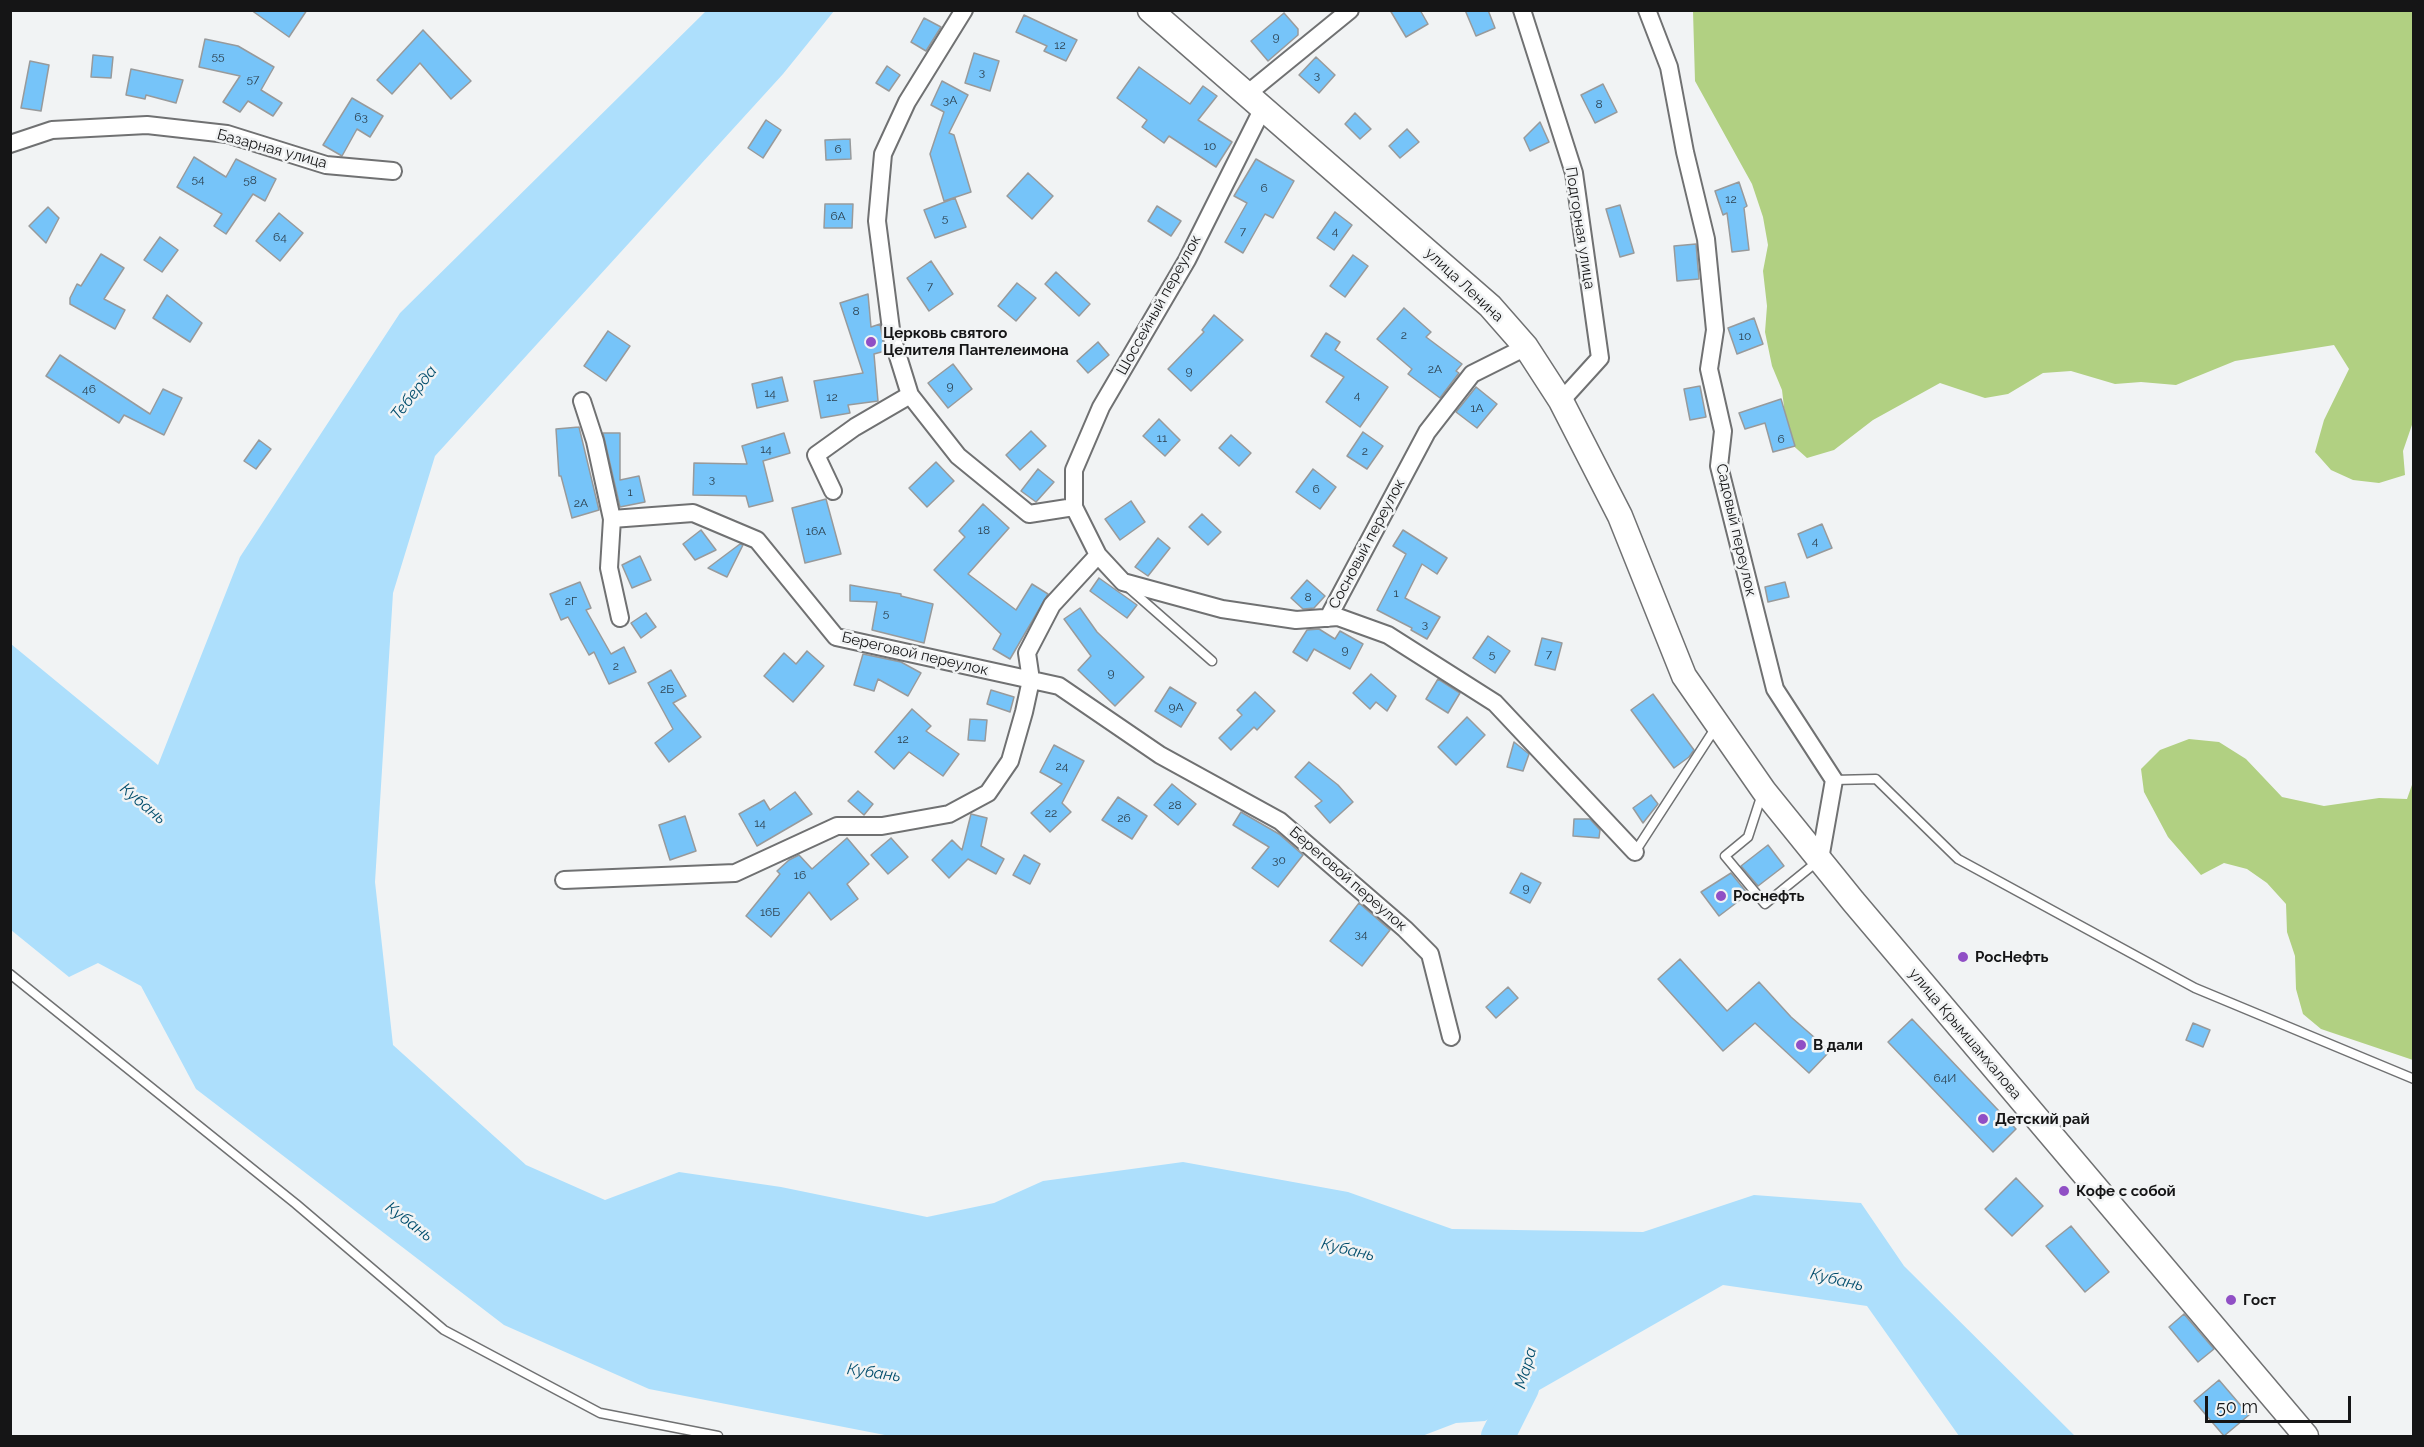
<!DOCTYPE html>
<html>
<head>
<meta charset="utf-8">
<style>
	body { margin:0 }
	#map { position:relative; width:2424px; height:1447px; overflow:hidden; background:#f1f3f4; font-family:Raleway,sans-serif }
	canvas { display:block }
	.frame { position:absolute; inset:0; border:12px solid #151516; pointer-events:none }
	.scale { position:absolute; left:2205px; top:1396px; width:146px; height:27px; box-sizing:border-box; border:3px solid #151516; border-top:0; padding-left:8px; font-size:18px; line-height:21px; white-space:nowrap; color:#151516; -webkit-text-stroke:4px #f1f3f4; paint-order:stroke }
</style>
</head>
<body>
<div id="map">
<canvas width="2424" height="1447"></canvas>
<div class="frame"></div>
<div class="scale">50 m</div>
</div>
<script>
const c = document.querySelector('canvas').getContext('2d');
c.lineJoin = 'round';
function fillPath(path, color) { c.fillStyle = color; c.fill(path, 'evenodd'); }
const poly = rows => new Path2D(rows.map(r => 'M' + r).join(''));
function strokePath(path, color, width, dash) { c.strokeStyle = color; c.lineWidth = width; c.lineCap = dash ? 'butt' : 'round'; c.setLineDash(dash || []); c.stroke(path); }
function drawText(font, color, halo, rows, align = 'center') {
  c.font = font + ' Raleway,sans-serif'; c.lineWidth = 5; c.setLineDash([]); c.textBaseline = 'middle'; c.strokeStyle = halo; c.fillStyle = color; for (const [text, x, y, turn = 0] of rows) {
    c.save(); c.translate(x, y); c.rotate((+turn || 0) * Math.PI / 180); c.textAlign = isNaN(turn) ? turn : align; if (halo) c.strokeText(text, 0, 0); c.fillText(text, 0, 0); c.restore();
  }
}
const forest = poly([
	[1693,11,2413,11,2414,419,2403,451,2405,475,2379,483,2353,480,2331,470,2315,452,2324,420,2349,369,2334,345,2235,361,2176,385,2141,382,2115,384,2071,371,2043,373,2008,394,1985,398,1940,383,1873,420,1834,450,1807,458,1788,441,1782,390,1772,366,1765,332,1767,306,1763,271,1768,245,1763,217,1752,184,1695,81],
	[2189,739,2219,742,2246,759,2282,797,2324,806,2379,798,2407,799,2413,782,2413,1060,2321,1029,2303,1014,2296,989,2295,956,2287,932,2286,904,2267,883,2247,869,2224,863,2201,875,2168,837,2144,792,2141,769,2160,750]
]);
const water = poly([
	[706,11,834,11,783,74,435,456,393,593,375,882,393,1045,526,1165,605,1200,679,1172,781,1187,927,1217,994,1203,1043,1181,1183,1162,1348,1192,1452,1229,1643,1232,1754,1195,1861,1203,1904,1266,2075,1436,1959,1436,1867,1306,1723,1285,1485,1421,1456,1423,1422,1436,890,1436,649,1389,504,1325,196,1089,141,986,98,963,69,977,11,930,11,644,158,765,240,557,400,313]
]);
const river = poly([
	[1498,1436,1522,1388,1529,1360]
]);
const building = poly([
	[251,10,307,10,289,37,251,10],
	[1390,10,1420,10,1428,24,1406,37,1390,10],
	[1465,10,1488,10,1495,28,1476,36,1465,10],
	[1284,13,1298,29,1298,35,1268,61,1251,41,1284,13],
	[1024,15,1077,40,1066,61,1044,51,1047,46,1016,32,1024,15],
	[924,18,941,27,926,51,911,42,924,18],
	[423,30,471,81,451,99,420,63,392,94,377,80,423,30],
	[205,39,238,46,274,67,261,90,282,103,273,116,248,101,240,112,223,102,240,76,199,67,205,39],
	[974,53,999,61,990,91,965,83,974,53],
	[93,55,113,57,111,78,91,77,93,55],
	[1316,57,1335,75,1319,93,1299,75,1316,57],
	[30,61,49,65,41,111,21,108,30,61],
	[887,66,900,75,889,91,876,83,887,66],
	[1139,67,1190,104,1203,86,1217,96,1198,120,1232,142,1216,167,1169,136,1164,143,1142,127,1147,120,1117,98,1139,67],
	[131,69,183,80,176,103,146,95,145,99,126,95,131,69],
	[942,81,968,95,949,133,954,135,971,192,944,201,930,154,944,112,931,105,942,81],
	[1603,84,1617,112,1595,123,1581,95,1603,84],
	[352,98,383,116,370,137,357,129,342,156,323,145,352,98],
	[1355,113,1371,129,1360,139,1345,124,1355,113],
	[766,120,781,130,763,158,748,148,766,120],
	[1540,122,1549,142,1530,151,1524,138,1540,122],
	[1407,129,1419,142,1400,158,1389,146,1407,129],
	[850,139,851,159,826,160,825,140,850,139],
	[194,157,226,177,236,159,276,179,265,201,253,194,226,234,214,226,222,214,177,187,194,157],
	[1256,159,1294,181,1273,218,1265,214,1243,253,1225,242,1247,203,1234,196,1256,159],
	[1028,173,1053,196,1032,219,1007,196,1028,173],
	[1739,182,1747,206,1744,208,1749,250,1732,252,1727,213,1723,215,1715,191,1739,182],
	[955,198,966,227,935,238,924,210,955,198],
	[825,204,853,204,852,228,824,228,825,204],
	[1620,205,1634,253,1620,257,1606,209,1620,205],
	[1157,206,1181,221,1171,236,1148,221,1157,206],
	[48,207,59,218,46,243,29,226,48,207],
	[1335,212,1352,225,1334,250,1317,238,1335,212],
	[279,213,303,233,280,261,256,241,279,213],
	[160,237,178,250,162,272,144,260,160,237],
	[1696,244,1699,279,1677,281,1674,246,1696,244],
	[101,254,124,268,104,299,125,310,115,329,70,304,70,298,77,284,81,286,101,254],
	[1353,255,1368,266,1345,297,1330,286,1353,255],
	[931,261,953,294,929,311,907,278,931,261],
	[1056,272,1090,304,1079,316,1045,284,1056,272],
	[1017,283,1036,298,1016,321,998,306,1017,283],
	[868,294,871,327,880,324,885,351,874,354,878,401,848,405,850,413,821,418,814,381,863,373,840,303,868,294],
	[167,295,202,323,190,342,153,318,167,295],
	[1404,308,1431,332,1426,337,1462,364,1456,371,1459,373,1440,398,1408,374,1412,369,1377,339,1404,308],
	[1214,315,1243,340,1191,391,1168,369,1204,332,1202,330,1214,315],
	[1754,318,1763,344,1737,354,1728,328,1754,318],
	[608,331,630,346,606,381,584,366,608,331],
	[1326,333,1340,342,1335,350,1388,387,1360,427,1326,402,1344,377,1311,356,1326,333],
	[1098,342,1109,355,1088,373,1077,361,1098,342],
	[60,355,150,414,163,389,182,398,164,435,124,415,119,423,46,376,60,355],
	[953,364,972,389,948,408,928,383,953,364],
	[782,377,788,401,757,408,752,384,782,377],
	[1700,386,1706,417,1690,420,1684,389,1700,386],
	[1476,387,1497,404,1477,428,1456,412,1476,387],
	[1781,399,1795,446,1773,452,1765,423,1745,429,1739,413,1781,399],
	[1159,419,1180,440,1165,456,1143,436,1159,419],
	[579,427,599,510,572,518,561,476,559,476,556,429,579,427],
	[1031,431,1046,446,1020,470,1006,455,1031,431],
	[1363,432,1383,446,1367,469,1347,456,1363,432],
	[603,433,620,433,620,480,639,476,645,502,620,507,603,433],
	[784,433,790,453,763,461,773,501,749,507,746,496,693,495,694,463,747,464,742,446,784,433],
	[1231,435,1251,453,1239,466,1219,448,1231,435],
	[259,440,271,449,256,469,244,461,259,440],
	[936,462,954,481,927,507,909,488,936,462],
	[1038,469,1054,482,1036,502,1021,491,1038,469],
	[1313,469,1336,487,1320,509,1296,492,1313,469],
	[826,499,841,554,805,563,792,508,826,499],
	[1131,501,1145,522,1120,540,1105,519,1131,501],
	[983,504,1009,528,968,574,1016,610,1032,584,1048,594,1010,659,993,649,1001,634,934,570,965,537,959,531,983,504],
	[1202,514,1221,532,1208,545,1189,527,1202,514],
	[1822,524,1832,548,1807,558,1798,534,1822,524],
	[701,530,716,550,695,560,683,544,701,530],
	[1403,530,1447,558,1437,574,1422,564,1405,598,1440,617,1427,639,1411,630,1412,628,1377,610,1406,554,1393,546,1403,530],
	[1158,538,1170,548,1148,576,1135,567,1158,538],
	[740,544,743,545,727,577,708,568,740,544],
	[640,556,651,580,632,588,622,565,640,556],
	[1099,578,1137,605,1127,618,1090,591,1099,578],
	[1307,580,1325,596,1314,608,1303,609,1291,598,1307,580],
	[580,582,591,608,586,610,611,654,624,647,636,672,609,684,594,652,589,655,568,617,561,620,550,594,580,582],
	[1785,582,1789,597,1768,602,1765,587,1785,582],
	[850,585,901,594,901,596,933,604,924,643,872,630,877,602,850,601,850,585],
	[1080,608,1097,632,1144,677,1115,706,1078,670,1091,656,1064,619,1080,608],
	[646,613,656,627,641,638,631,623,646,613],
	[1319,629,1335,639,1340,631,1363,644,1350,669,1314,649,1307,661,1293,652,1307,630,1319,629],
	[1488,636,1510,651,1495,673,1473,658,1488,636],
	[1542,638,1562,643,1555,670,1535,665,1542,638],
	[807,651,824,666,793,702,764,676,784,653,796,664,807,651],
	[863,654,901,662,921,673,908,696,878,679,874,691,854,685,863,654],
	[671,670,686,696,673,703,701,737,669,762,655,743,673,729,648,683,671,670],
	[1371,674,1396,696,1387,711,1376,702,1370,709,1353,693,1371,674],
	[1438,679,1460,693,1448,713,1426,699,1438,679],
	[1170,687,1196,703,1181,727,1155,711,1170,687],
	[991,690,1014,697,1010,712,987,704,991,690],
	[1255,692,1275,711,1257,730,1254,727,1231,750,1219,738,1242,715,1237,710,1255,692],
	[1653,694,1694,750,1689,757,1674,768,1631,710,1653,694],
	[912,709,931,726,926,731,959,754,943,776,909,752,894,769,875,752,912,709],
	[1467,717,1485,735,1456,765,1438,747,1467,717],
	[970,719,987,720,985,741,968,740,970,719],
	[1514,742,1529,754,1523,771,1507,767,1514,742],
	[1054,745,1084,761,1062,803,1071,812,1050,832,1031,813,1062,784,1040,772,1054,745],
	[1309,762,1338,785,1353,802,1330,823,1315,806,1322,801,1295,777,1309,762],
	[1172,784,1196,804,1178,825,1154,805,1172,784],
	[858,791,873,804,864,815,848,801,858,791],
	[795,792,812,814,757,846,739,814,764,800,770,810,795,792],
	[1651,795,1658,804,1643,823,1633,808,1651,795],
	[1118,797,1147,816,1132,839,1102,820,1118,797],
	[1241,812,1279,834,1303,855,1278,887,1252,868,1269,847,1233,825,1241,812],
	[971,814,987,818,981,846,1004,859,996,874,968,859,949,878,932,860,952,840,962,850,971,814],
	[685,816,696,851,670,860,659,825,685,816],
	[1574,819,1590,819,1600,830,1599,838,1573,836,1574,819],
	[847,838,869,864,847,884,858,899,831,920,809,892,771,937,746,916,780,874,777,871,789,860,799,855,812,869,847,838],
	[891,838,908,857,888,874,871,855,891,838],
	[1768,845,1784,866,1758,886,1741,866,1768,845],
	[1024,855,1040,864,1030,884,1013,875,1024,855],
	[1521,873,1541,883,1530,903,1510,893,1521,873],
	[1731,873,1748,894,1719,916,1701,892,1731,873],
	[1359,903,1390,930,1362,966,1330,941,1359,903],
	[1680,959,1727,1011,1759,982,1791,1017,1830,1051,1809,1073,1755,1023,1723,1051,1658,979,1680,959],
	[1508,987,1518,998,1496,1018,1486,1007,1508,987],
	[1912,1019,2016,1129,1993,1152,1888,1042,1912,1019],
	[2193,1023,2210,1030,2203,1047,2186,1040,2193,1023],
	[2016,1178,2043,1206,2012,1236,1985,1209,2016,1178],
	[2071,1226,2109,1272,2085,1292,2046,1246,2071,1226],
	[2184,1314,2214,1349,2198,1362,2169,1327,2184,1314],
	[2219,1380,2249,1415,2224,1436,2194,1401,2219,1380]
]);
const service = poly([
	[1130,589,1212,661],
	[1834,780,1876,779,1958,859,2195,988,2414,1079],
	[1762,794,1748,837,1725,856,1765,904,1818,861],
	[1635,852,1716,727],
	[10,974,296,1204,444,1330,600,1413,718,1436]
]);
const minor = poly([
	[964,10,907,102,883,154,877,221,892,337,910,395,958,456,1029,514,1074,507,1098,555,1123,582,1222,609,1296,620,1338,617,1388,635,1495,703,1635,852],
	[1522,10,1574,173,1600,358,1561,401],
	[1647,10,1669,67,1685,152,1706,239,1715,330,1709,369,1723,431,1719,466,1775,689,1834,780,1820,859],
	[1247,94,1350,10],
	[10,144,52,130,147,125,227,134,326,165,393,171],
	[582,401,595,441,612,519,693,513,757,540,836,637,1059,686,1160,755,1280,821,1405,929,1430,954,1451,1037],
	[833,491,816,455,855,427,910,395],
	[1074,507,1074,470,1101,407,1187,260,1263,108],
	[612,519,609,568,620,618],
	[1328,618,1427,432,1472,374,1526,347],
	[564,880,735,873,837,826,882,826,949,814,988,793,1010,761,1024,712,1031,680,1027,653,1052,605,1098,555]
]);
const secondary = poly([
	[1150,10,1490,306,1526,347,1561,401,1620,516,1684,676,1764,791,1853,901,2306,1436]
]);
const markers = [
	[871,342,6,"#904fc5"],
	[1721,896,6,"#904fc5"],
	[1963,957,6,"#904fc5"],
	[1801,1045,6,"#904fc5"],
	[1983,1119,6,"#904fc5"],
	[2064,1191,6,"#904fc5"],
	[2231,1300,6,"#904fc5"]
];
const numberNames = [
	["9",1276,37],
	["12",1060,45],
	["55",218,56],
	["3",982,72],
	["3",1317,75],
	["57",253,79],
	["3А",950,100],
	["8",1599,104],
	["63",361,117],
	["10",1210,146],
	["6",838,149],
	["54",198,179],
	["58",250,180],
	["6",1264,188],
	["12",1731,199],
	["6А",838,216],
	["5",945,218],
	["7",1243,231],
	["4",1335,231],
	["64",280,237],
	["7",930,286],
	["8",856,311],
	["2",1404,335],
	["10",1745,336],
	["2А",1435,369],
	["9",1189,371],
	["9",950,386],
	["46",89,389],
	["14",770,393],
	["4",1357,395],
	["12",832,397],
	["1А",1477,408],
	["11",1162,438],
	["6",1781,439],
	["14",766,449],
	["2",1365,451],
	["3",712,479],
	["6",1316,489],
	["1",630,492],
	["2А",581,503],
	["18",984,530],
	["16А",816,531],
	["4",1815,541],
	["1",1396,593],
	["8",1308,597],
	["2Г",571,601],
	["5",886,613],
	["3",1425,624],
	["9",1345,650],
	["5",1492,654],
	["7",1549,654],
	["2",616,666],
	["9",1111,673],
	["2Б",667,689],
	["9А",1176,707],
	["12",903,739],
	["24",1062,766],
	["28",1175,805],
	["22",1051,813],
	["26",1124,818],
	["14",760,823],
	["30",1279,860],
	["16",800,875],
	["9",1526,888],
	["16Б",770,912],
	["34",1361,934],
	["64И",1945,1078]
];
const streetNames = [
	["Базарная улица",272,149,15],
	["Подгорная улица",1580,228,81],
	["улица Ленина",1464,285,43],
	["Шоссейный переулок",1159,305,-61],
	["Садовый переулок",1736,530,77],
	["Сосновый переулок",1367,544,-62],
	["Береговой переулок",915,654,13],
	["Береговой переулок",1348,879,41],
	["улица Крымшамхалова",1965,1034,50]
];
const poiNames = [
	["Церковь святого",883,333],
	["Целителя Пантелеимона",883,350],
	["Роснефть",1733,896],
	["РосНефть",1975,957],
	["В дали",1813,1045],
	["Детский рай",1995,1119],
	["Кофе с собой",2076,1191],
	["Гост",2243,1300]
];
const waterNames = [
	["Теберда",414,393,-52],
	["Кубань",143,804,40],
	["Кубань",409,1222,37],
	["Кубань",1348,1250,13],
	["Кубань",1837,1280,13],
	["Мара",1526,1368,-74],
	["Кубань",874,1373,8]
];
fillPath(forest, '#b1d082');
fillPath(water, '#addffc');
strokePath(river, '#addffc', 34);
fillPath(building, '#76c4f9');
strokePath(building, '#989a9b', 1.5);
strokePath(service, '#707172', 11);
strokePath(minor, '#707172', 20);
strokePath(secondary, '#707172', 27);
strokePath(service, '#fff', 8);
strokePath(minor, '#fff', 16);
strokePath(secondary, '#fff', 24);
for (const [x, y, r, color] of markers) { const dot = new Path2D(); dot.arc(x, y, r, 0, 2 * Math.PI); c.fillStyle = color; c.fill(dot); strokePath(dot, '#f1f3f4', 2); }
drawText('12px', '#2d414f', null, numberNames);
drawText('15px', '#151516', '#f1f3f4', streetNames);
drawText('bold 15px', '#151516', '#f1f3f4', poiNames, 'left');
drawText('italic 16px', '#004d6c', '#f1f3f4', waterNames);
</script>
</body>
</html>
